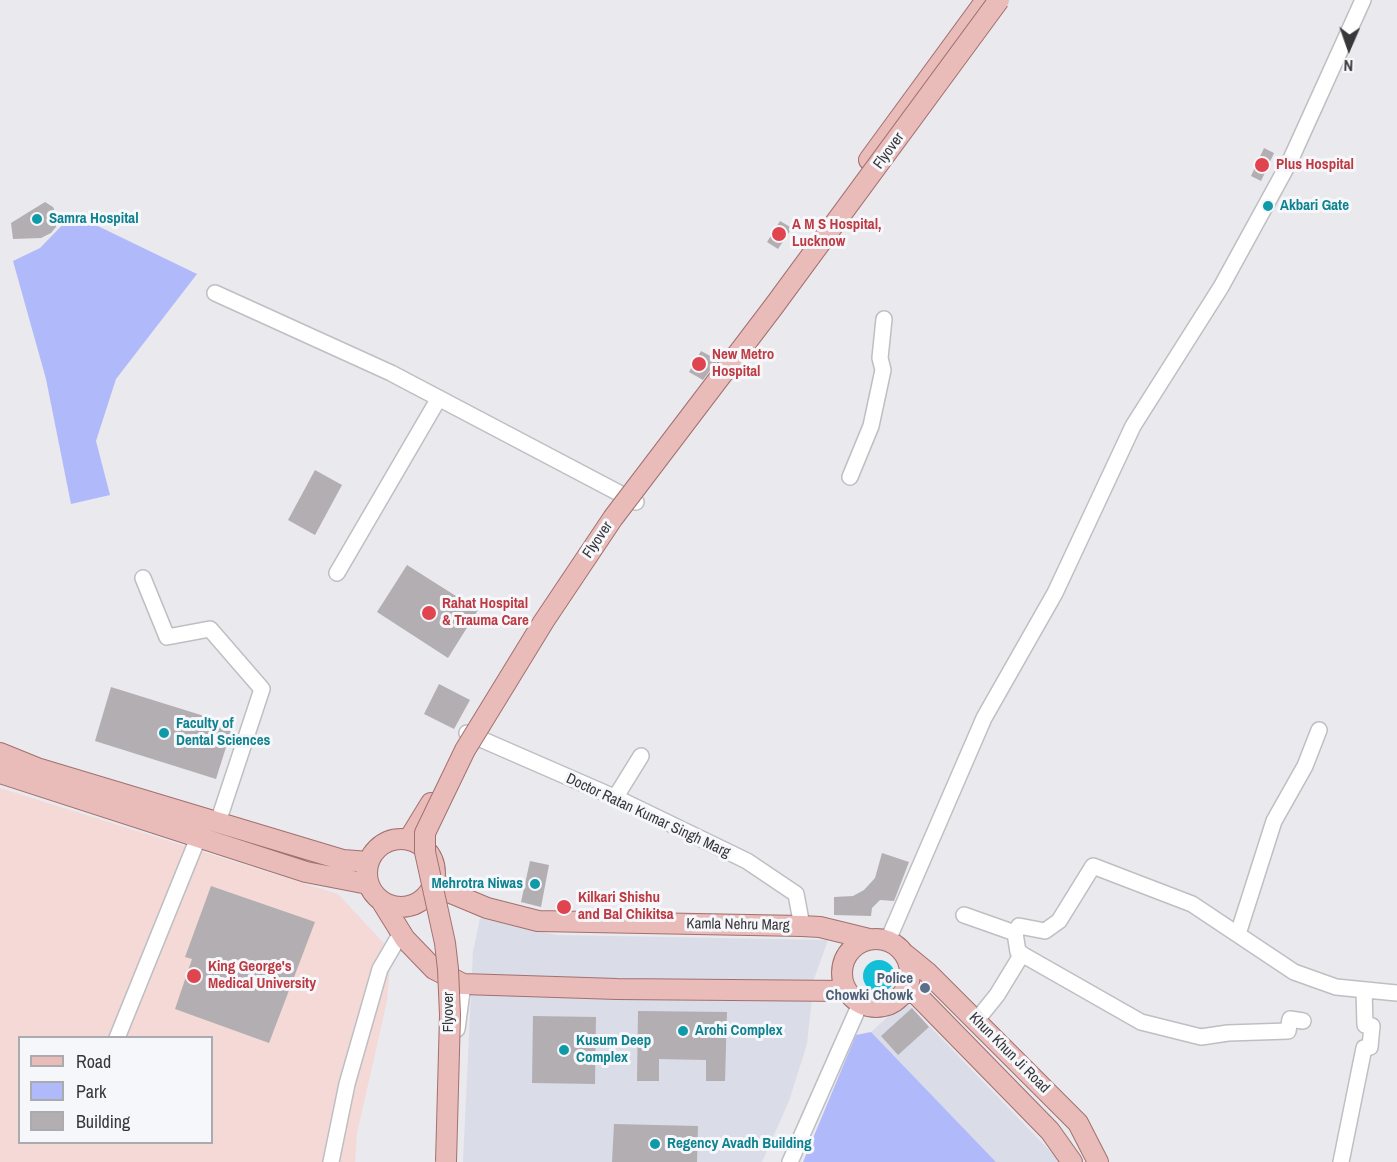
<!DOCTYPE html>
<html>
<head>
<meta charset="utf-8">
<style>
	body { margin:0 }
	#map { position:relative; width:1397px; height:1162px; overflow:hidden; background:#e9e9ee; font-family:"Archivo Narrow",sans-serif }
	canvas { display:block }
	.legend { position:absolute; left:18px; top:1036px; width:195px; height:108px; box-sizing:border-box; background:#f6f7fb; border:2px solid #aaabae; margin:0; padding:8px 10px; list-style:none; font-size:18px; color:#38383a }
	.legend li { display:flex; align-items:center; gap:12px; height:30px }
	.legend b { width:30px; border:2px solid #aaabae }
	.north { position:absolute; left:1319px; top:18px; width:60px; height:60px; -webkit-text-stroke:4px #f6f7fb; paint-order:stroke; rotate:182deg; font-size:16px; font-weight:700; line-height:24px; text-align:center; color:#38383a }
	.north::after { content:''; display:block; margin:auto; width:21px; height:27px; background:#38383a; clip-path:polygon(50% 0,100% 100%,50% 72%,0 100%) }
</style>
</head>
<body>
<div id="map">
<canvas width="1397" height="1162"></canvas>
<ul class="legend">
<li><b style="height:8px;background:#e9bbb9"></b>Road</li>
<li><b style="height:16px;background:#b0bafa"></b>Park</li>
<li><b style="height:16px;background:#b3aeb1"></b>Building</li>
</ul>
<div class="north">N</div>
</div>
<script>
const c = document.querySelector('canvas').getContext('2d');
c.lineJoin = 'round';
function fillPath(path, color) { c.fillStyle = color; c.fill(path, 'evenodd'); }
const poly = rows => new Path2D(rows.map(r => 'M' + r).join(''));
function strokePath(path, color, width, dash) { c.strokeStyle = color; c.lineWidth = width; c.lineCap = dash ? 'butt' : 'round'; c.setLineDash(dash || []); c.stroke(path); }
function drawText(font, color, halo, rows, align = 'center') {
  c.font = font + ' "Archivo Narrow",sans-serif'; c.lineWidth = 6; c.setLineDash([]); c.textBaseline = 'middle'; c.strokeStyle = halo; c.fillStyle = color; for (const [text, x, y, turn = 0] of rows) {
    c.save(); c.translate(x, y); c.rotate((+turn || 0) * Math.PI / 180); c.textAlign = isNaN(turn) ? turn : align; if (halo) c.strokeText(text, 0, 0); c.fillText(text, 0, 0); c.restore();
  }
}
const built = poly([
	[480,918,556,935,828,940,814,979,807,1044,789,1101,762,1162,463,1162,473,952],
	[905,1001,1055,1156,1059,1162,996,1162,871,1032]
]);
const medical = poly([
	[0,788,338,894,391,951,387,1001,357,1133,355,1162,0,1162],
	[20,1038,212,1038,212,1142,20,1142]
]);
const green = poly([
	[73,214,197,274,116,379,96,441,110,495,71,504,46,379,13,261,40,248],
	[871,1032,996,1162,803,1162,856,1035]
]);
const water = poly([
	'863 976a16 16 0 1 1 32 0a16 16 0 1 1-32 0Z'
]);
const building = poly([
	[1264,148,1274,153,1261,181,1251,176],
	[45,202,53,207,57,216,56,227,51,233,41,238,13,239,11,223],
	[780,221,792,228,778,249,767,242],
	[701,351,718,360,703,380,689,372],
	[315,470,342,485,315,535,288,520],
	[407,565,478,610,448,658,377,612],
	[439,684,470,700,454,729,424,714],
	[111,687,233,725,216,779,95,741],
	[882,853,909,862,894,901,880,900,872,908,871,916,834,915,834,897,853,896,864,890,875,878],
	[530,861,549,865,541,907,521,902],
	[211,886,315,922,269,1043,175,1009,192,959,185,957],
	[912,1008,929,1027,898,1055,881,1036],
	[638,1011,727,1012,725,1081,706,1081,706,1060,659,1059,659,1081,637,1081],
	[533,1016,596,1017,595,1084,532,1083],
	[614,1124,698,1126,697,1162,612,1162]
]);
const minor = poly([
	[215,293,391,373,636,502],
	[850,477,871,426,883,370,880,358,884,319],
	[337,573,439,398],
	[143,578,167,637,210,629,262,689,218,822],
	[467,733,623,801,747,861,796,894,802,926],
	[615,798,641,756],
	[964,915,1015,933,1019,926,1045,931,1059,921,1093,866,1192,904,1294,972,1336,987,1397,993],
	[1015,933,1018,952,1141,1022,1201,1037,1228,1033,1288,1031,1290,1019,1303,1021],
	[1238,934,1274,821,1305,766,1319,730],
	[888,940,984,718,1055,593,1133,426,1221,287,1290,161,1363,0],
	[976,1021,997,995,1022,954],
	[457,1029,463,984],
	[117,1038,198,838],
	[331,1162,347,1084,380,969,401,933],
	[790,1162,860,1004],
	[1341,1162,1364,1048,1370,1047,1372,1026,1365,1025,1364,990]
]);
const major = poly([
	[869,160,986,0],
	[0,753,37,768,343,860,369,862],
	[0,773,306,872,368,884],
	'367 873a34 34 0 1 1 68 0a34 34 0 1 1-68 0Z',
	[409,839,431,803],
	[435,881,451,893,487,908,538,921,802,926,820,927,869,939],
	[382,902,405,939,434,969,463,984,617,989,846,991],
	'842 973a34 34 0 1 1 68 0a34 34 0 1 1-68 0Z',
	[906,955,928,973,1078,1123,1098,1162],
	[904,992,916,994,1050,1131,1072,1162]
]);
const majorBridge = poly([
	[446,1162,450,1015,448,969,445,943,425,852,425,833,465,750,544,621,613,518,774,306,999,0]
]);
const markers = [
	[1262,165,8,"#e0444e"],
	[1268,206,6,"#0f9aa8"],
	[37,219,6,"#0f9aa8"],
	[779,234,8,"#e0444e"],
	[699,364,8,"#e0444e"],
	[429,613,8,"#e0444e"],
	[164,733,6,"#0f9aa8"],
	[535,884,6,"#0f9aa8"],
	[564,907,8,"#e0444e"],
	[194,976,8,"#e0444e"],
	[925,988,6,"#5c6f8a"],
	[683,1031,6,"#0f9aa8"],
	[564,1050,6,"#0f9aa8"],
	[655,1144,6,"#0f9aa8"]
];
const streetNames = [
	["Flyover",889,151,-54],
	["Flyover",598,540,-56],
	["Doctor Ratan Kumar Singh Marg",648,816,25],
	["Kamla Nehru Marg",738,925,1],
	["Flyover",449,1012,-90],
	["Khun Khun Ji Road",1009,1053,45]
];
const healthNames = [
	["Plus Hospital",1276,165],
	["A M S Hospital,",792,225],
	["Lucknow",792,242],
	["New Metro",712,355],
	["Hospital",712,372],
	["Rahat Hospital",442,604],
	["& Trauma Care",442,621],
	["Kilkari Shishu",578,898],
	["and Bal Chikitsa",578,915],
	["King George's",208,967],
	["Medical University",208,984]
];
const cultureNames = [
	["Akbari Gate",1280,206],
	["Samra Hospital",49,219],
	["Faculty of",176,724],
	["Dental Sciences",176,741],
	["Mehrotra Niwas",523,884,"right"],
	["Arohi Complex",695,1031],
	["Kusum Deep",576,1041],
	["Complex",576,1058],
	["Regency Avadh Building",667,1144]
];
const serviceNames = [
	["Police",913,979],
	["Chowki Chowk",913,996]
];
fillPath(built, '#dadce8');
fillPath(medical, '#f4d9d7');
fillPath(green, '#b0bafa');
fillPath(water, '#13bed7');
fillPath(building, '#b3aeb1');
strokePath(minor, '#bebfc3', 18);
strokePath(major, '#a2706f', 22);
strokePath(minor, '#fff', 15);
strokePath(major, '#e9bbb9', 20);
strokePath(majorBridge, '#a2706f', 22, []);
strokePath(majorBridge, '#e9bbb9', 20);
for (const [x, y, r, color] of markers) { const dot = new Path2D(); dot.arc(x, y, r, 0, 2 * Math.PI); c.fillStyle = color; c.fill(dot); strokePath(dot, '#f6f7fb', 2); }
drawText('15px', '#38383a', '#f6f7fb', streetNames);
drawText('bold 15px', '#be3a42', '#f6f7fb', healthNames, 'left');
drawText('bold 15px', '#0d838f', '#f6f7fb', cultureNames, 'left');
drawText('bold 15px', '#4e5e75', '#f6f7fb', serviceNames, 'right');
</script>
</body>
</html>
